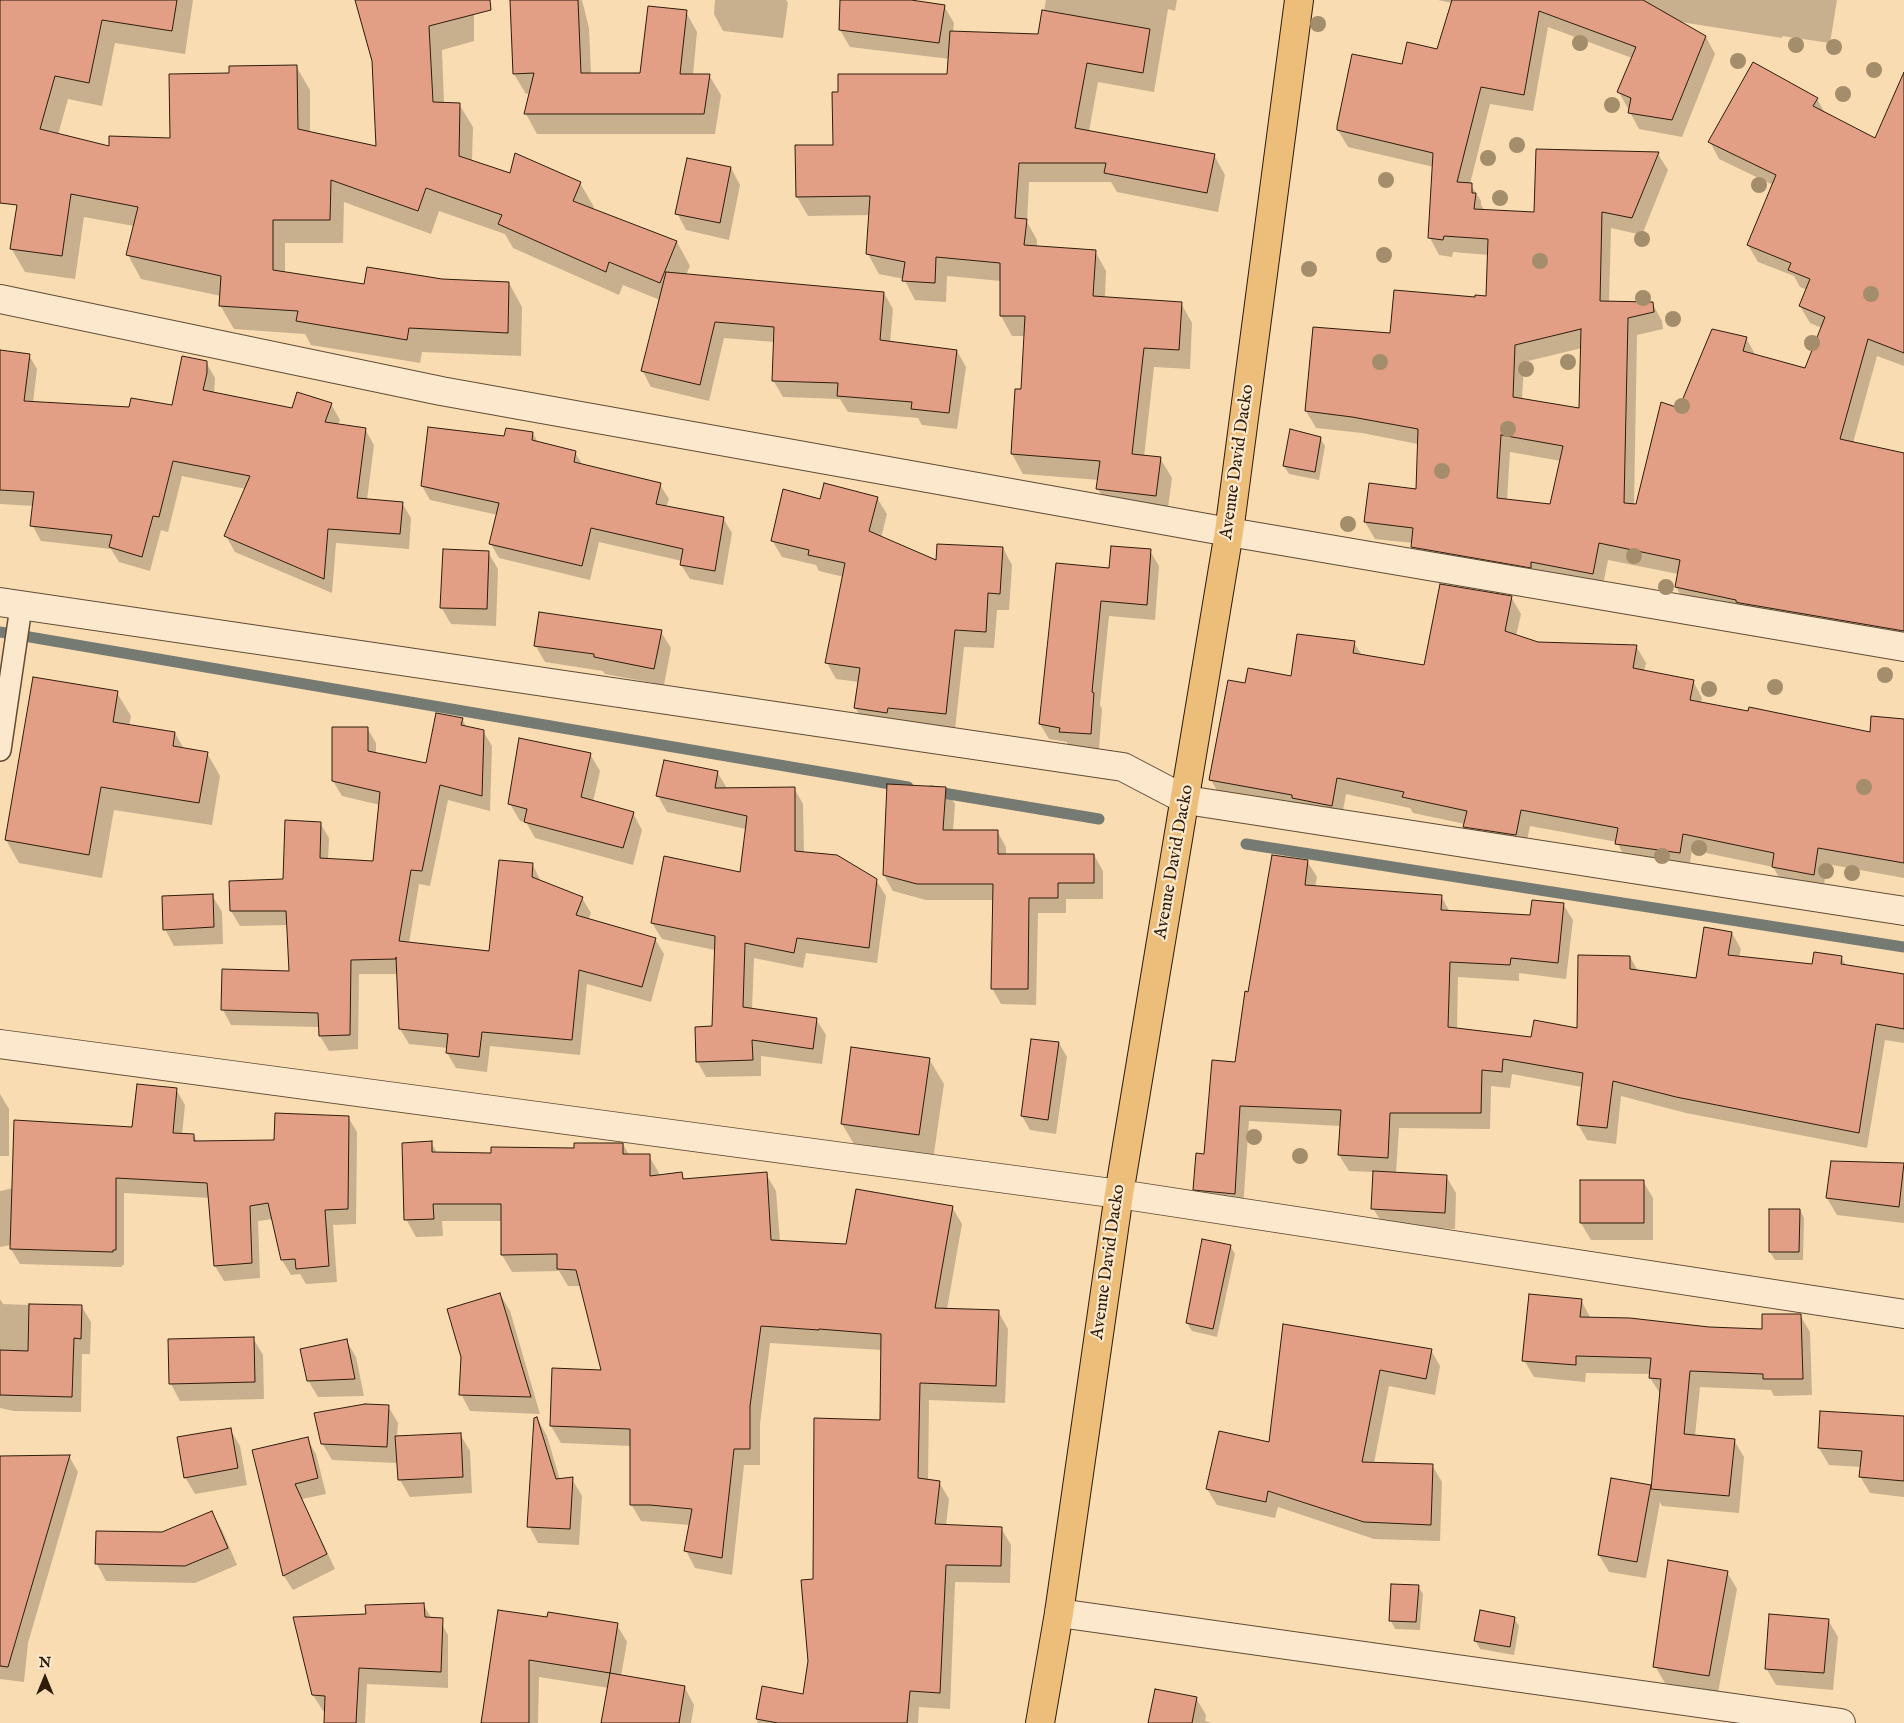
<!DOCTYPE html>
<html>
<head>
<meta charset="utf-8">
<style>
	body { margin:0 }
	#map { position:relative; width:1904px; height:1723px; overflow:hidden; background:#fadcb2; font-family:"IM FELL English",serif }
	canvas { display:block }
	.north { position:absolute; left:20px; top:1653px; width:50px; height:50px; -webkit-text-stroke:4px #fce8cd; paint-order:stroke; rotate:0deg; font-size:14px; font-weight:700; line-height:20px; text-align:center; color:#2e1c0b }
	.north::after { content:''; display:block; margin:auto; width:18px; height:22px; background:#2e1c0b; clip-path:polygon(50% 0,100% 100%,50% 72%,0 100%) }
</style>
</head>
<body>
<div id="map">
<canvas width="1904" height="1723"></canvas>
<div class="north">N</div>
</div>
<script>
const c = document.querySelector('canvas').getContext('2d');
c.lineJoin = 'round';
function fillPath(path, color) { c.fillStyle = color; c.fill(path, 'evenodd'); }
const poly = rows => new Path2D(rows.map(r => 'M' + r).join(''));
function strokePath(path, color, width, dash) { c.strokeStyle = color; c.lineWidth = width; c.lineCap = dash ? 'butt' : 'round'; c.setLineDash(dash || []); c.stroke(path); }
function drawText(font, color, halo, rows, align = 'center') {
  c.font = font + ' "IM FELL English",serif'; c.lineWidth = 4.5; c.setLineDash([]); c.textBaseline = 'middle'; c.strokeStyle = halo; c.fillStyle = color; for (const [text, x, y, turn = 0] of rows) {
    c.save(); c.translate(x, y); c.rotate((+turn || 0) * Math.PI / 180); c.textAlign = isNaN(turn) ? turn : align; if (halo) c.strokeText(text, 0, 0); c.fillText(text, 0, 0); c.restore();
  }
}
const shadow = poly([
	[0,0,193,0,185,54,115,43,102,106,68,99,58,135,110,148,172,140,230,74,296,66,310,90,310,133,378,148,373,61,357,0,474,0,474,41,442,50,444,103,459,104,473,127,472,161,511,175,580,183,594,207,592,210,677,242,690,266,686,275,884,293,893,309,890,343,957,351,966,367,957,429,922,425,918,418,848,412,840,399,783,397,773,380,775,342,724,338,709,401,651,387,642,370,660,300,623,285,619,295,513,248,505,234,439,211,431,234,344,202,343,243,285,243,285,273,365,286,441,280,509,283,522,307,521,356,422,352,420,363,311,345,305,334,234,329,220,305,221,296,141,279,128,255,134,226,84,217,75,279,25,272,11,248,18,205,0,200],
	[511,0,582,0,589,28,591,74,641,74,686,12,697,32,693,75,709,75,721,95,715,134,537,134,526,114,531,93,526,94,514,74],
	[715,0,786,0,788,3,783,38,723,31,714,14],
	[841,0,903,0,944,6,954,23,953,32,1039,35,1046,0,1177,0,1175,11,1168,9,1154,92,1098,82,1089,131,1214,155,1225,175,1218,212,1117,192,1111,182,1029,182,1027,222,1037,240,1037,247,1095,251,1106,271,1105,298,1181,303,1192,323,1190,369,1154,367,1144,457,1160,458,1172,478,1167,515,1109,508,1098,489,1099,480,1023,474,1012,454,1022,391,1025,336,1012,336,1001,316,1001,281,947,276,946,302,915,300,904,279,879,274,868,254,870,215,808,216,797,197,835,147,948,75,950,59,850,47,840,30],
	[1438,0,1837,0,1830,43,1782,36,1782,38,1681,22,1706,37,1715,54,1682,137,1639,129,1619,92,1632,58,1548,27,1533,111,1490,104,1470,184,1481,201,1481,205,1485,211,1535,213,1658,154,1668,170,1642,235,1611,228,1609,302,1652,303,1662,321,1663,329,1637,335,1634,505,1637,506,1680,410,1746,338,1756,356,1806,370,1822,328,1810,323,1800,306,1807,290,1800,287,1794,276,1758,262,1748,245,1773,185,1719,159,1710,142,1817,99,1825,113,1876,140,1904,112,1904,366,1877,356,1853,443,1904,455,1904,646,1686,604,1676,587,1678,574,1608,560,1602,590,1422,564,1412,547,1413,543,1375,539,1365,522,1417,490,1418,444,1362,433,1316,428,1306,411,1315,328,1391,335,1476,298,1487,297,1489,255,1453,252,1452,257,1439,255,1430,238,1434,167,1348,147,1338,130,1403,66,1438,51,1452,3],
	[1582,348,1580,410,1522,400,1524,362],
	[1510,452,1561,461,1551,506,1507,500],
	[731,168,740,185,729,240,686,230,677,213],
	[0,352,29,355,37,369,33,402,131,408,173,406,206,362,215,378,214,394,293,410,331,404,340,420,338,425,365,429,374,445,367,500,402,503,411,518,409,549,336,543,332,593,235,552,226,536,246,489,182,476,168,532,161,530,150,571,119,562,111,549,41,541,32,525,34,506,0,504],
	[533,433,538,443,575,452,583,466,660,485,669,499,666,508,723,518,732,533,723,585,690,579,681,565,682,561,599,542,590,580,499,558,491,544,498,515,430,500,422,486,506,438],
	[1320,438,1325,446,1319,480,1289,474,1284,466],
	[877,498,887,514,881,538,937,562,1003,548,1012,565,1009,610,997,610,994,648,964,647,955,730,865,724,855,707,859,682,836,679,827,663,844,577,819,571,816,565,782,557,772,540,821,500],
	[1150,551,1159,566,1155,620,1109,616,1100,705,1102,709,1099,749,1069,747,1067,742,1049,739,1040,724,1111,570],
	[488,552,498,569,496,626,451,624,441,607],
	[1511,597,1521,614,1516,636,1537,643,1636,646,1646,663,1644,672,1693,681,1702,698,1701,703,1871,733,1904,720,1904,878,1827,864,1823,891,1783,884,1773,867,1692,850,1689,869,1626,860,1617,842,1530,826,1525,851,1474,843,1464,827,1465,824,1413,813,1410,808,1346,794,1341,822,1220,796,1211,780,1246,684,1292,678,1354,643,1362,655,1425,666],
	[661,632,671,648,664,685,605,674,603,671,545,662,535,645],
	[117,693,131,716,129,726,175,733,184,749,207,753,220,776,212,825,114,810,102,878,19,863,6,840],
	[462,719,467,728,483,731,492,746,490,811,448,800,430,886,419,884,409,943,490,952,533,865,541,882,582,898,591,913,588,920,655,939,664,954,651,1002,587,984,580,1055,490,1046,487,1072,456,1068,447,1053,448,1048,409,1044,400,1029,398,974,359,974,358,1049,329,1051,320,1036,320,1027,231,1025,223,1010,291,972,288,925,240,926,231,911,230,882,284,881,320,823,329,838,328,860,374,862,380,805,342,796,333,781,367,728,376,743,376,754,427,765],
	[590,754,600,771,593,802,633,813,642,830,633,865,535,838,526,822,520,821,510,804],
	[717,772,727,788,794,788,803,804,804,853,876,880,886,896,877,963,806,953,803,968,754,958,752,1010,816,1019,826,1035,822,1064,761,1056,761,1076,706,1077,697,1061,713,1027,715,950,662,939,652,923,741,874,746,829,667,812,658,796],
	[945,788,955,804,953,831,997,831,1006,847,1006,855,1094,855,1103,871,1103,899,1066,899,1066,913,1038,913,1036,1005,1001,1004,992,988,994,900,926,900,893,891,884,875],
	[1307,861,1317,877,1315,887,1441,896,1450,912,1531,917,1563,904,1573,920,1566,979,1519,973,1519,981,1458,977,1457,1029,1532,1038,1578,1030,1630,957,1638,971,1697,979,1732,933,1741,949,1739,957,1813,966,1841,957,1847,967,1904,976,1904,1043,1885,1040,1867,1148,1686,1113,1621,1096,1616,1144,1587,1140,1578,1124,1582,1087,1512,1074,1510,1088,1491,1086,1490,1129,1399,1128,1396,1173,1446,1176,1456,1193,1455,1229,1383,1225,1373,1208,1374,1172,1349,1171,1339,1155,1341,1126,1249,1121,1243,1209,1204,1205,1194,1189,1236,1063,1249,993],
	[212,895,222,912,223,944,174,946,165,929],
	[1059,1043,1067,1057,1056,1134,1030,1130,1022,1116],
	[929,1059,944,1084,933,1160,857,1149,842,1124],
	[176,1089,185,1105,182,1135,194,1135,197,1142,275,1141,348,1117,357,1132,356,1224,333,1225,337,1282,306,1284,300,1274,291,1275,282,1260,273,1219,258,1221,260,1278,224,1281,215,1266,210,1198,124,1193,124,1265,122,1265,122,1267,20,1264,11,1249,11,1245,0,1247,0,1191,158,1157],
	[0,1094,9,1109,9,1156,0,1156],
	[431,1143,438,1154,492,1155,576,1150,623,1144,629,1155,649,1156,659,1173,659,1176,681,1174,685,1180,766,1174,776,1191,780,1242,847,1246,952,1207,962,1224,947,1309,998,1311,1008,1329,1005,1403,929,1400,928,1481,939,1482,949,1499,946,1526,1001,1528,1011,1545,1010,1583,955,1582,950,1709,919,1707,918,1723,757,1723,763,1688,804,1695,809,1661,814,1580,881,1421,882,1350,770,1343,760,1424,760,1465,744,1465,732,1575,695,1568,686,1551,690,1525,641,1521,631,1504,631,1446,561,1443,551,1426,553,1369,603,1371,581,1286,568,1286,559,1271,512,1272,502,1255,502,1221,442,1221,443,1236,416,1237,406,1219],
	[1832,1162,1904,1164,1904,1223,1837,1215,1827,1198],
	[1581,1181,1643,1181,1653,1198,1653,1240,1591,1240,1581,1223],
	[1800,1210,1804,1218,1803,1260,1775,1260,1770,1252],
	[1230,1246,1235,1254,1217,1337,1192,1331,1187,1323],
	[500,1294,510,1311,540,1414,470,1411,461,1394],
	[0,1299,3,1304,82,1307,91,1322,90,1354,82,1354,81,1412,14,1411,0,1408],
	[1581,1300,1591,1319,1709,1328,1763,1330,1800,1315,1810,1332,1812,1395,1774,1396,1771,1390,1700,1387,1695,1436,1734,1440,1744,1457,1739,1513,1662,1506,1660,1502,1646,1578,1609,1572,1599,1555,1650,1486,1652,1490,1661,1395,1650,1378,1650,1374,1586,1373,1585,1382,1534,1377,1524,1360],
	[1284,1325,1431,1350,1440,1366,1435,1395,1389,1386,1374,1463,1432,1465,1442,1482,1440,1541,1374,1539,1278,1507,1275,1518,1217,1505,1207,1489,1270,1444],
	[253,1338,263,1355,264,1399,180,1401,171,1384,169,1341],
	[346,1340,356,1357,364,1396,318,1397,308,1380],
	[388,1406,398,1423,397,1437,460,1434,470,1451,472,1493,410,1497,400,1480,398,1454,396,1454,396,1463,332,1460,322,1443],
	[537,1418,547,1436,560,1480,572,1479,582,1496,579,1545,538,1543,529,1526],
	[1904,1418,1904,1497,1870,1493,1860,1476,1861,1467,1829,1465,1819,1448],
	[230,1429,240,1446,247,1485,195,1494,185,1477],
	[307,1439,316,1454,326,1494,302,1499,335,1569,293,1590,284,1576,254,1451],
	[69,1456,78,1472,28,1643,24,1682,0,1679,0,1458],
	[212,1513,222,1530,237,1565,195,1583,106,1581,97,1564],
	[1727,1572,1737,1589,1718,1693,1665,1683,1655,1666],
	[1418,1586,1423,1594,1420,1630,1395,1629,1391,1621],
	[423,1604,432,1619,439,1619,448,1635,448,1688,367,1684,365,1723,326,1723,326,1711,323,1711,313,1695,367,1616],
	[548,1618,617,1625,627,1642,621,1676,685,1688,694,1705,691,1723,603,1723,609,1688,539,1677,538,1723,492,1723],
	[1514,1618,1519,1626,1514,1655,1480,1649,1475,1640],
	[1828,1620,1838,1637,1833,1690,1776,1685,1766,1668],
	[1196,1698,1206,1715,1205,1721,1211,1723,1149,1723]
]);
const stream = poly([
	[0,632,908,787],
	[931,791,1099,819],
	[1246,844,1904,947]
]);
const building = poly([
	[0,0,177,0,172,31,102,20,89,83,55,76,40,129,109,146,109,136,170,138,169,74,229,73,229,66,297,65,298,129,376,146,372,61,355,0,490,0,491,10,429,26,433,102,460,103,459,156,510,173,515,153,581,182,573,201,677,241,660,283,609,262,606,272,498,224,502,215,426,188,418,211,331,180,330,220,273,220,273,270,364,284,367,267,442,279,509,282,508,333,409,328,407,340,296,321,298,311,219,306,221,276,126,255,138,207,71,194,62,256,10,249,17,205,0,203,0,0],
	[510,0,578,0,581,73,640,73,648,6,687,10,680,74,710,74,704,114,524,114,534,73,513,74,510,0],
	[840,0,911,0,945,5,939,43,839,30,840,0],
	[1452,0,1643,0,1706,36,1672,120,1628,113,1631,98,1617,92,1636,47,1539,11,1524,95,1481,87,1457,182,1472,183,1472,193,1476,193,1474,209,1534,212,1536,149,1659,152,1632,218,1602,212,1600,301,1653,302,1654,312,1628,318,1624,503,1636,504,1661,402,1679,408,1712,329,1747,337,1743,351,1805,368,1825,317,1799,306,1810,279,1788,270,1791,263,1747,245,1776,175,1708,142,1753,62,1818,98,1813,106,1875,138,1904,72,1904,353,1868,339,1840,439,1904,453,1904,631,1740,603,1736,602,1736,600,1675,587,1680,560,1599,543,1593,574,1531,562,1531,568,1411,547,1413,528,1364,522,1369,483,1416,489,1418,429,1352,417,1305,411,1313,327,1390,333,1394,290,1475,297,1475,295,1486,296,1488,239,1444,236,1443,240,1428,238,1433,153,1337,130,1337,126,1352,54,1402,64,1407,42,1437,49,1452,0],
	[1581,329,1579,408,1513,397,1515,345,1581,329],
	[1501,435,1563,446,1550,504,1497,498,1501,435],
	[1042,10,1150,29,1143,73,1087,63,1075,128,1215,154,1207,193,1104,173,1106,163,1019,163,1015,218,1027,219,1024,245,1096,250,1093,296,1182,302,1179,350,1144,348,1132,454,1161,457,1156,496,1096,489,1100,461,1011,454,1015,389,1021,389,1025,316,1000,316,1000,263,936,257,935,283,902,281,905,262,866,254,870,196,796,197,795,145,833,145,832,92,838,92,838,74,947,74,950,31,1038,34,1042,10],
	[687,158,731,167,720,223,675,214,687,158],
	[666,272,884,292,880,340,957,350,949,413,911,409,912,402,837,396,838,383,772,381,774,327,715,322,700,385,641,371,666,272],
	[0,350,30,354,24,401,129,407,131,398,172,405,182,356,207,361,207,373,203,390,292,408,297,392,332,403,325,422,366,428,357,498,403,502,400,534,328,529,324,579,224,536,250,476,173,461,159,517,153,516,142,557,109,547,112,535,30,526,34,492,0,490,0,350],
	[428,427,504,436,506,428,533,432,532,440,576,451,574,462,661,483,656,504,724,517,715,571,680,565,683,549,591,528,582,566,489,544,499,503,421,486,428,427],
	[1290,429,1321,437,1315,472,1283,466,1290,429],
	[824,483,878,497,869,531,936,560,937,544,1003,547,1000,594,988,593,986,632,955,630,946,714,888,708,887,713,854,708,860,668,825,663,845,563,808,555,809,550,771,541,783,489,820,499,824,483],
	[1111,546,1151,549,1147,605,1101,601,1092,692,1094,693,1091,734,1059,732,1060,728,1039,724,1056,563,1109,568,1111,546],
	[443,549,489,551,487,609,440,608,443,549],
	[1440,584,1512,596,1505,631,1538,642,1637,645,1633,668,1694,680,1690,700,1748,711,1749,707,1870,732,1871,716,1904,719,1904,863,1818,848,1814,875,1772,867,1774,853,1683,834,1680,853,1615,844,1618,828,1521,810,1516,835,1463,827,1467,811,1402,797,1404,792,1337,778,1332,806,1292,798,1292,795,1209,780,1228,680,1245,683,1248,668,1291,676,1297,634,1355,641,1353,653,1424,665,1440,584],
	[539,612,662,630,654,669,594,657,594,654,534,646,539,612],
	[33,677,118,691,113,722,175,732,173,746,208,752,199,803,101,787,89,855,5,840,33,677],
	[436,713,463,718,461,725,484,730,482,796,440,785,422,871,411,870,399,941,489,951,499,860,533,863,532,877,583,897,576,915,656,938,642,987,579,970,572,1040,482,1032,479,1057,446,1053,448,1034,399,1029,396,957,396,959,351,960,350,1035,319,1036,318,1013,221,1010,222,969,289,971,286,911,230,911,229,881,283,879,285,820,321,822,320,858,373,861,380,792,332,781,332,727,368,727,368,751,426,763,436,713],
	[519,738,591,753,581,797,634,812,623,848,524,822,527,809,508,804,519,738],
	[664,760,718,771,715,788,795,787,795,851,837,855,877,879,869,948,797,938,794,953,745,943,743,1007,817,1018,813,1049,752,1040,753,1060,696,1062,695,1027,712,1026,715,936,651,923,664,856,740,872,747,816,656,796,664,760],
	[887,784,946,787,943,830,998,830,998,854,1094,854,1094,883,1058,883,1058,898,1029,898,1028,989,991,989,993,884,917,884,883,875,887,784],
	[1272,855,1308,860,1305,885,1442,895,1441,910,1530,915,1532,900,1564,903,1558,963,1511,958,1510,965,1450,962,1448,1027,1531,1037,1534,1020,1577,1028,1578,955,1630,956,1630,969,1696,978,1704,927,1732,932,1728,955,1812,964,1814,952,1842,956,1841,964,1904,974,1904,1029,1876,1024,1859,1133,1676,1097,1613,1081,1607,1128,1577,1125,1583,1073,1503,1059,1502,1072,1482,1070,1481,1113,1390,1113,1388,1158,1338,1155,1341,1110,1240,1106,1235,1194,1193,1190,1196,1153,1204,1154,1212,1060,1235,1062,1245,991,1248,992,1272,855],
	[213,894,214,927,163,930,162,896,213,894],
	[1031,1039,1059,1042,1048,1120,1021,1116,1031,1039],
	[851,1047,930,1058,919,1135,841,1124,851,1047],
	[137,1084,177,1088,173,1133,194,1134,194,1141,274,1140,275,1113,349,1116,348,1209,325,1210,329,1266,296,1269,295,1259,281,1260,268,1203,250,1206,252,1263,214,1266,207,1183,116,1178,116,1250,113,1250,113,1252,10,1249,14,1120,132,1127,137,1084],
	[432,1141,432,1152,491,1153,491,1147,574,1148,574,1143,623,1143,623,1154,650,1154,650,1176,682,1172,683,1179,767,1172,771,1240,846,1244,856,1189,953,1206,935,1308,999,1310,996,1386,920,1383,918,1478,940,1481,935,1524,1002,1527,1001,1566,946,1565,940,1693,910,1691,907,1723,778,1723,756,1719,762,1686,803,1694,808,1661,801,1580,813,1579,814,1418,880,1420,881,1334,819,1329,819,1330,761,1326,750,1406,750,1449,734,1449,722,1558,684,1551,692,1509,650,1505,630,1505,630,1429,550,1426,552,1368,601,1370,576,1270,557,1269,557,1254,501,1255,501,1204,433,1204,434,1219,404,1220,402,1143,432,1141],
	[1831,1161,1904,1163,1899,1207,1826,1198,1831,1161],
	[1373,1171,1447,1175,1445,1213,1371,1209,1373,1171],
	[1580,1180,1644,1180,1644,1223,1580,1223,1580,1180],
	[1769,1209,1800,1209,1799,1252,1769,1252,1769,1209],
	[1202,1239,1231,1245,1213,1329,1186,1323,1202,1239],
	[500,1293,531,1397,459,1395,461,1357,447,1309,500,1293],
	[1529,1294,1582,1299,1580,1317,1630,1318,1709,1327,1762,1329,1762,1314,1801,1314,1803,1379,1763,1379,1763,1374,1690,1371,1684,1434,1735,1439,1729,1496,1651,1489,1661,1379,1649,1378,1651,1358,1576,1356,1576,1365,1522,1361,1529,1294],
	[29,1304,82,1305,81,1339,74,1338,72,1397,0,1395,0,1350,28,1351,29,1304],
	[1283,1324,1432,1349,1426,1379,1380,1370,1362,1462,1433,1464,1431,1525,1364,1522,1268,1491,1266,1502,1206,1489,1219,1431,1269,1442,1283,1324],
	[254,1337,255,1382,169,1384,168,1339,254,1337],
	[347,1339,355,1379,307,1381,300,1349,347,1339],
	[365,1404,389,1405,387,1447,321,1444,314,1413,365,1404],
	[1820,1411,1904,1416,1904,1481,1859,1477,1862,1451,1818,1448,1820,1411],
	[537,1417,556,1479,573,1477,570,1529,527,1527,534,1418,537,1417],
	[231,1428,238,1468,184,1478,177,1437,231,1428],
	[461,1433,463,1477,398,1480,395,1436,461,1433],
	[308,1437,318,1478,295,1484,327,1554,283,1576,252,1450,308,1437],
	[70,1455,8,1667,0,1666,0,1456,70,1455],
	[1611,1478,1651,1485,1637,1562,1598,1555,1611,1478],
	[212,1511,228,1548,185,1566,95,1564,96,1531,162,1532,212,1511],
	[1668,1560,1728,1571,1709,1676,1653,1667,1668,1560],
	[1391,1584,1419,1585,1416,1622,1389,1621,1391,1584],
	[424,1603,425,1617,443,1618,441,1672,359,1668,356,1723,324,1723,325,1696,312,1695,293,1617,366,1614,365,1605,424,1603],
	[498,1610,547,1617,548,1612,618,1623,610,1673,529,1660,529,1723,481,1723,498,1610],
	[1480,1610,1515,1617,1510,1647,1474,1641,1480,1610],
	[1769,1614,1829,1619,1824,1673,1765,1669,1769,1614],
	[610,1673,685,1686,679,1723,601,1723,610,1673],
	[1155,1689,1197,1697,1192,1723,1148,1723,1155,1689]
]);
const lane = poly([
	[0,750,21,607]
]);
const street = poly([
	[0,299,441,391,1229,532,1904,647],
	[0,602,1123,767,1186,800,1904,911],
	[0,1044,1119,1194,1904,1314],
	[1059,1613,1841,1723]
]);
const primary = poly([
	[1040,1723,1059,1613,1119,1194,1229,532,1299,0]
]);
const trees = [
	[1318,24],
	[1580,43],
	[1796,45],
	[1834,47],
	[1738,61],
	[1874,70],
	[1843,94],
	[1612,105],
	[1517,145],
	[1488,158],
	[1386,180],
	[1759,185],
	[1500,198],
	[1642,239],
	[1384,255],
	[1540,261],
	[1309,269],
	[1871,294],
	[1643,298],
	[1673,319],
	[1812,343],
	[1380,362],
	[1568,362],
	[1526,369],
	[1682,406],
	[1508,429],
	[1442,471],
	[1348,524],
	[1634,556],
	[1666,587],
	[1885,675],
	[1775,687],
	[1709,689],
	[1864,787],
	[1699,848],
	[1662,856],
	[1826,871],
	[1852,873],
	[1254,1137],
	[1300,1156]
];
const streetNames = [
	["Avenue David Dacko",1238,462,-82],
	["Avenue David Dacko",1175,862,-80],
	["Avenue David Dacko",1109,1262,-82]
];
fillPath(shadow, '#0003');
strokePath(stream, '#757a73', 11);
fillPath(building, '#e39f86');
strokePath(building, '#2e1c0b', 1);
strokePath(lane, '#614c35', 24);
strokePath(street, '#614c35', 30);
strokePath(primary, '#2e1c0b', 30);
strokePath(lane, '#fce8cd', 21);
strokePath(street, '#fce8cd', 28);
strokePath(primary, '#edbe79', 28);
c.fillStyle = '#a38d6a';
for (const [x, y] of trees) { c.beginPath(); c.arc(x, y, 8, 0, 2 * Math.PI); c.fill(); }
drawText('18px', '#2e1c0b', '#fce8cd', streetNames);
</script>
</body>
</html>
